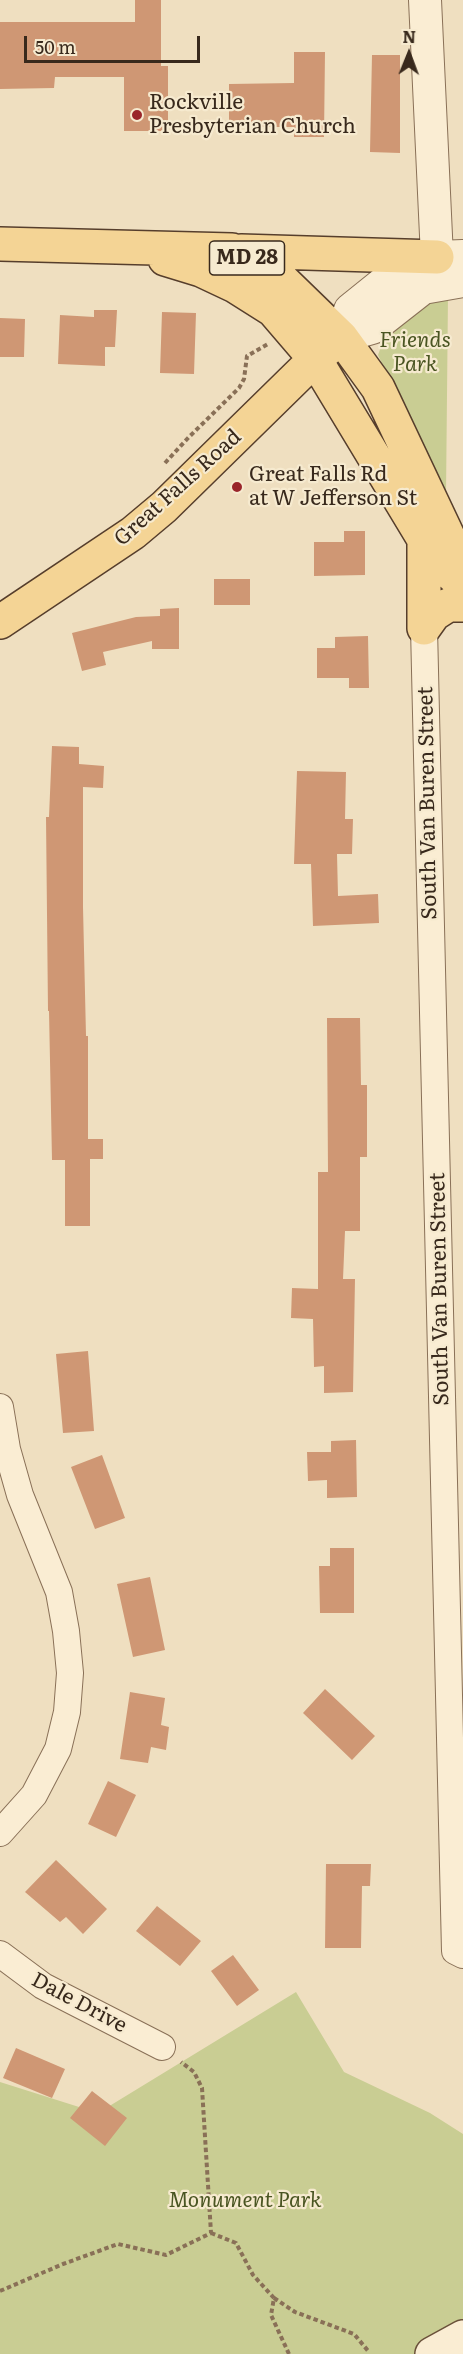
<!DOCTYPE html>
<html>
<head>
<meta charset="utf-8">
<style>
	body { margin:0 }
	#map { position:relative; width:463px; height:2354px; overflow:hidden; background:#efdfc0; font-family:Literata,serif }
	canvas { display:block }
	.north { position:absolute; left:379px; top:24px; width:60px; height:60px; -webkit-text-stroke:4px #f6eacf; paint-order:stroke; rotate:1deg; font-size:16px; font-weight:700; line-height:24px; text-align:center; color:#38291c }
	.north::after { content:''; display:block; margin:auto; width:21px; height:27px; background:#38291c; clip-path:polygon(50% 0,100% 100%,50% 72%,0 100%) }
	.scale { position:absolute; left:24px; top:36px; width:176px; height:27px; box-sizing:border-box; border:3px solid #38291c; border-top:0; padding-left:8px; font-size:18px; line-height:21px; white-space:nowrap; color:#38291c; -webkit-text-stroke:4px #f6eacf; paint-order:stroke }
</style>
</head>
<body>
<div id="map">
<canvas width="463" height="2354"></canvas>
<div class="north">N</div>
<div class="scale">50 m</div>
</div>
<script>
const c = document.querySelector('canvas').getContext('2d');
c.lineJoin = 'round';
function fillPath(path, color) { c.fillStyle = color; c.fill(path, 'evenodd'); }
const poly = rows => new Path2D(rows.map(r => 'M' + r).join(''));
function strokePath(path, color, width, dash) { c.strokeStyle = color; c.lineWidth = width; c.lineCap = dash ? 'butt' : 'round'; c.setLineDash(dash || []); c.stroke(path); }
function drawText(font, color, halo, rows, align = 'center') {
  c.font = font + ' Literata,serif'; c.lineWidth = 4.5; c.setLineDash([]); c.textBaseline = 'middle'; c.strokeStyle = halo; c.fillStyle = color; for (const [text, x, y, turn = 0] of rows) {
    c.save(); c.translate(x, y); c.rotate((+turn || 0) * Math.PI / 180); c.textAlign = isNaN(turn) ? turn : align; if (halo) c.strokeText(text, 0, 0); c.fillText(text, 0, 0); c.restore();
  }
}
const green = poly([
	[448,295,446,495,378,355,387,330,413,311],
	[296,1992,344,2072,430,2113,463,2134,463,2337,432,2354,0,2354,0,2082,98,2113]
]);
const building = poly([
	[135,0,161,0,161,66,168,66,168,131,124,131,124,77,55,77,54,88,0,89,0,22,135,22],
	[294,52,325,52,324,137,294,137,294,127,229,127,229,84,294,83],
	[372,55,400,55,400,153,370,152],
	[94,310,117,310,115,347,105,347,105,366,58,364,60,315,94,317],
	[162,312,196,313,194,374,160,373],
	[0,318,25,319,24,357,0,357],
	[344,531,365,531,365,575,314,576,314,542,344,542],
	[214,579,250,579,250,605,214,605],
	[179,608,179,649,152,649,152,641,103,652,106,665,82,671,72,633,136,617,160,616,160,609],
	[368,636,369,688,349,688,349,678,317,678,317,648,335,648,335,637],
	[52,746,79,747,79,764,104,766,103,788,83,787,83,907,86,1036,88,1036,88,1139,103,1139,103,1159,90,1159,90,1226,65,1226,65,1160,52,1160,49,1011,48,1011,46,817,49,817],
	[297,771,346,772,345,819,353,819,352,854,337,854,338,896,378,894,379,923,313,926,311,864,294,864],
	[327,1018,360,1018,361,1085,367,1085,367,1157,360,1157,360,1231,345,1231,343,1279,355,1279,353,1392,324,1393,324,1366,314,1367,313,1319,291,1318,292,1288,318,1289,318,1172,328,1172],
	[88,1351,94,1431,63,1433,56,1354],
	[356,1440,357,1497,327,1498,327,1480,308,1481,307,1452,331,1452,331,1441],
	[102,1455,125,1518,95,1529,71,1467],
	[330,1548,354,1548,354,1613,320,1613,319,1566,330,1566],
	[150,1577,165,1650,133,1657,117,1584],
	[325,1689,375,1736,352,1760,303,1713],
	[130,1692,165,1698,161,1725,169,1727,166,1750,151,1747,148,1763,120,1759],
	[108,1781,136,1795,116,1837,88,1824],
	[56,1860,107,1909,83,1934,66,1917,60,1922,25,1892],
	[326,1864,371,1864,370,1886,362,1886,361,1948,325,1948],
	[157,1906,201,1941,180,1966,136,1931],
	[233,1955,259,1990,237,2006,211,1971],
	[16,2048,65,2069,52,2098,3,2078],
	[92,2091,127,2118,105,2146,70,2118]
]);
const path = poly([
	[165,463,189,437,239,388,244,379,247,356,268,344],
	[211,2233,236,2243,253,2275,274,2298,271,2315,289,2354],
	[0,2291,63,2264,118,2244,166,2255,211,2233,202,2088,194,2072,181,2062],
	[274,2298,295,2312,354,2334,369,2352]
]);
const minor = poly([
	[424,628,455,1951,463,1955],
	[0,1407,7,1449,20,1495,59,1592,66,1631,70,1673,67,1712,58,1749,34,1795,0,1833],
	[0,1954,43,1986,162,2047]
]);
const tertiary = poly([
	[425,0,437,257],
	[341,337,350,310,386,281,409,266,437,257,463,256],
	[341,337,372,328,423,288,463,281]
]);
const secondary = poly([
	[432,2354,463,2337]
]);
const primary = poly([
	[0,244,232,250,274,272,341,337,378,388,463,568],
	[241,251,437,257],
	[165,259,201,270,235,286,273,310,315,359,437,561,460,582],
	[424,540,424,628],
	[0,622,133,533,164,507,315,359,331,346],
	[424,628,434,614,448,605,463,605]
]);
const markers = [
	[137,115,6,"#9a252a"],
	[237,487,6,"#9a252a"]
];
const shields = [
	[247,258,75]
];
const shieldNames = [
	["MD 28",247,258]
];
const poiNames = [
	["Rockville",149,103],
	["Presbyterian Church",149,127],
	["Great Falls Rd",249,475],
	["at W Jefferson St",249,499]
];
const parkNames = [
	["Friends",415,341],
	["Park",415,365],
	["Monument Park",245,2201]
];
const streetNames = [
	["Great Falls Road",178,488,-42],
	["South Van Buren Street",428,803,-91],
	["South Van Buren Street",440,1289,-91],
	["Dale Drive",79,2003,28]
];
fillPath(green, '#c9cd93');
fillPath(building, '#cf9774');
strokePath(minor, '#897057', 28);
strokePath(tertiary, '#897057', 34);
strokePath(secondary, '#6a513a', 36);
strokePath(primary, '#563e2c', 36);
strokePath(path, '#897057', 4, [4.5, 3]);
strokePath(minor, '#faedd3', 26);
strokePath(tertiary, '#faedd3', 32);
strokePath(secondary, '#faedd3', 33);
strokePath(primary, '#f4d495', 33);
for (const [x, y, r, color] of markers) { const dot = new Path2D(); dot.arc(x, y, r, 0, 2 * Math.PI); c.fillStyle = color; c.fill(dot); strokePath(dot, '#f6eacf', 2); }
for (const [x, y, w] of shields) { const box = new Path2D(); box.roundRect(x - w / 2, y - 17, w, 34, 4.5); c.fillStyle = '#f6eacf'; c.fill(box); strokePath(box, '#38291c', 1.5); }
drawText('bold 20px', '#38291c', null, shieldNames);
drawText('21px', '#38291c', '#f6eacf', poiNames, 'left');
drawText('italic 21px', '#4a5522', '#f6eacf', parkNames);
drawText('21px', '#38291c', '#f6eacf', streetNames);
</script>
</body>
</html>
